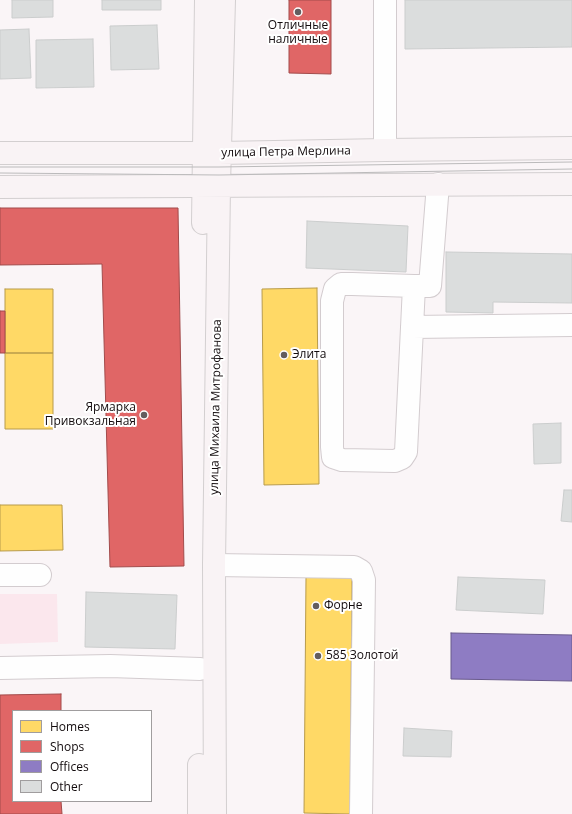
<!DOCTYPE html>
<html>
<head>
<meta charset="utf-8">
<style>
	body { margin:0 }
	#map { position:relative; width:572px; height:814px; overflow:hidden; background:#faf5f7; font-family:"Open Sans",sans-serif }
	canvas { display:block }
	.legend { position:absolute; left:12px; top:710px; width:140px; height:92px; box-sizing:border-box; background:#fff; border:1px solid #a09d9e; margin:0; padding:5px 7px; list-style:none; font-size:12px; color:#120b0d }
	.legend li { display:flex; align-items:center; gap:8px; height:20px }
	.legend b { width:20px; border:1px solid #a09d9e }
</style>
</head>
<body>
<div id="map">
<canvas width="572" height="814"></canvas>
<ul class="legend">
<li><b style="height:11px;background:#ffd966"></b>Homes</li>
<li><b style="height:11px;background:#e06666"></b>Shops</li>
<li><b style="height:11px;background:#8e7cc3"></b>Offices</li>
<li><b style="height:11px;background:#dbdddd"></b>Other</li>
</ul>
</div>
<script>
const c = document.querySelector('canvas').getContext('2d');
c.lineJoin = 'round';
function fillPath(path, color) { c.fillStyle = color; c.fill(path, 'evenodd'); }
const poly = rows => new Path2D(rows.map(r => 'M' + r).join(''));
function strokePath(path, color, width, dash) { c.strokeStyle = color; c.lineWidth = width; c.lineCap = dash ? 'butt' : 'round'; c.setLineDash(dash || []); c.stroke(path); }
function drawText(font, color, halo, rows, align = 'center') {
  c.font = font + ' "Open Sans",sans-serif'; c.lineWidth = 4; c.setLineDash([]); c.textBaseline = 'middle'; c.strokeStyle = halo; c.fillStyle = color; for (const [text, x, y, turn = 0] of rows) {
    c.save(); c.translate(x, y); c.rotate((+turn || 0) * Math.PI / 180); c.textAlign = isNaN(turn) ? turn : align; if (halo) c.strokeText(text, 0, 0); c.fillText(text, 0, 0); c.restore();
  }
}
const green = poly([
	[0,594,57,594,58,642,0,644]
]);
const homes = poly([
	[317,288,319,484,264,485,262,289,317,288],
	[5,289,53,289,53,353,5,353,5,289],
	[5,353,53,353,53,429,5,429,5,353],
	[0,505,62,505,63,550,0,551,0,505],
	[306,577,352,578,350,814,304,813,306,577]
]);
const shops = poly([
	[289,0,331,0,331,74,289,73,289,0],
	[0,208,178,208,184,566,110,567,102,264,0,265,0,208],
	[0,311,5,311,5,353,0,353,0,311],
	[61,694,61,711,13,711,13,801,61,801,62,814,0,814,0,695,61,694]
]);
const offices = poly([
	[451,633,572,635,572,681,451,679,451,633]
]);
const building = poly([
	[12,0,53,0,53,17,12,18,12,0],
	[102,0,161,0,161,10,102,10,102,0],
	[405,0,572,0,572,47,405,49,405,0],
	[157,25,159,69,111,70,110,26,157,25],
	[29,29,31,78,0,79,0,30,29,29],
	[93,39,94,87,36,88,36,40,93,39],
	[307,221,408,226,406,272,306,268,307,221],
	[446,252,572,254,572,303,493,302,493,313,446,312,446,252],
	[561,423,561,463,534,464,533,424,561,423],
	[564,490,572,490,572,522,561,521,564,490],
	[458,577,545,580,543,614,456,610,458,577],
	[86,592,177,595,175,649,85,647,86,592],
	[404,728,452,731,451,757,403,756,404,728]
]);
const minor = poly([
	[385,150,385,0],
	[414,286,406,452,402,458,395,461,342,460,333,457,332,447,332,301,335,289,341,284,352,284,414,286,430,286,438,184],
	[412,327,572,325],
	[214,565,354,567,361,571,364,580,361,814],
	[0,575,40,575],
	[0,668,110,666,200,669]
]);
const major = poly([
	[0,153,219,153,385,150,572,148],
	[0,187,572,184],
	[203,223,206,0],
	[199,814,199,765],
	[215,814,214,565,219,185,224,0]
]);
const tram = poly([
	[0,167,219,167,572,162],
	[0,173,219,175,572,169]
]);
const markers = [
	[298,12,4,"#635d5f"],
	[284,355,4,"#635d5f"],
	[144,415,4,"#635d5f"],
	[316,606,4,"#635d5f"],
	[318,656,4,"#635d5f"]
];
const poiNames = [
	["Отличные",298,26,"center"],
	["наличные",298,40,"center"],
	["Элита",292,355],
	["Ярмарка",136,408,"right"],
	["Привокзальная",136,422,"right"],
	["Форне",324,606],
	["585 Золотой",326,656]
];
const streetNames = [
	["улица Петра Мерлина",286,152,-1],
	["улица Михаила Митрофанова",216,407,-89]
];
fillPath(green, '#fbe7ed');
fillPath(homes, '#ffd966');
strokePath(homes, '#b89b4b', 1);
fillPath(shops, '#e06666');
strokePath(shops, '#a24b4b', 1);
fillPath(offices, '#8e7cc3');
strokePath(offices, '#695a8c', 1);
fillPath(building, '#dbdddd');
strokePath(building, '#cbcdcd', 1);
strokePath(minor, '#d3cccf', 24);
strokePath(major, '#d3cfd0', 24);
strokePath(minor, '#fefefe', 22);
strokePath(major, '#f9f3f5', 22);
strokePath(tram, '#bbbabb', 1);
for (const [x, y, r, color] of markers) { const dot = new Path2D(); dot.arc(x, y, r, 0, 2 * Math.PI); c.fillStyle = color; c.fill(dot); strokePath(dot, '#fff', 1.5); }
drawText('12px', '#120b0d', '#fff', poiNames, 'left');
drawText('12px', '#120b0d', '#fff', streetNames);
</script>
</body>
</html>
